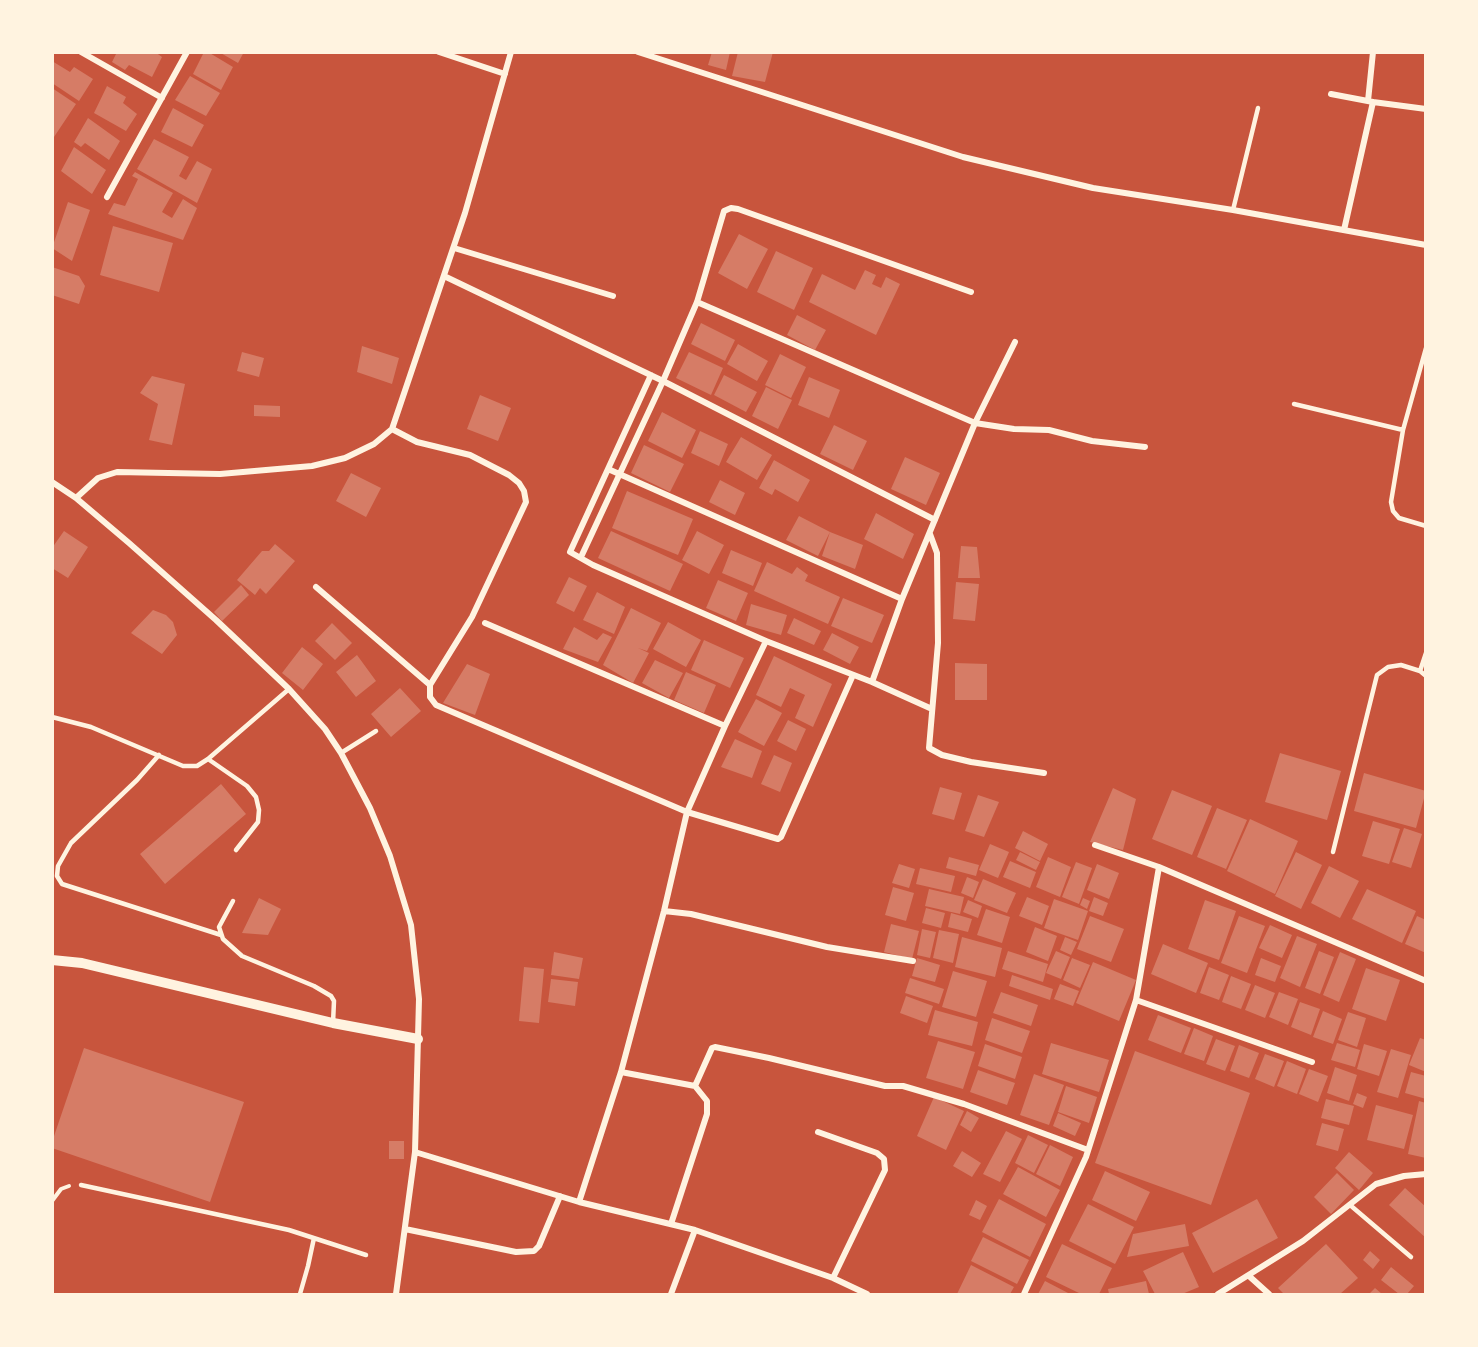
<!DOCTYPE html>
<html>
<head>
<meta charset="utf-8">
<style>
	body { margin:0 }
	#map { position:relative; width:1478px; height:1347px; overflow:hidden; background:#c8553d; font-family:"Exo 2",sans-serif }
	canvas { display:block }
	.frame { position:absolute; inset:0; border:54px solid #fff3e0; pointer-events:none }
</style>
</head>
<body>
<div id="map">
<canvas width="1478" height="1347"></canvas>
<div class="frame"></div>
</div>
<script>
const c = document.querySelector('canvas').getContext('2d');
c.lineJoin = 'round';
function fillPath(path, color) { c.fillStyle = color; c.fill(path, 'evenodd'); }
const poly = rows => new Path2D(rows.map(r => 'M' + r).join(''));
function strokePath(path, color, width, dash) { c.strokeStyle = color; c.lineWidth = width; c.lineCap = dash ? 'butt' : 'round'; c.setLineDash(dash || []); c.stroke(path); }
const building = poly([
	[117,52,155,52,162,57,152,77,129,65,125,70,112,62],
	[204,52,208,52,233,67,221,90,193,74],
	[219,52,244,52,238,63],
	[712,52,730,52,726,70,708,65],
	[738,52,773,52,765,82,732,76],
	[52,61,70,72,74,67,93,79,79,101,52,83],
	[190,76,220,93,206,116,175,100],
	[107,86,126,97,123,103,137,114,126,131,94,113],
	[52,88,76,104,52,140],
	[173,108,204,125,192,147,161,132],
	[88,118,120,141,109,160,85,143,81,147,74,142],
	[154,139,189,157,179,176,186,180,197,161,212,169,197,203,137,169],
	[74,147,106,170,92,194,61,171],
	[135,172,173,193,162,212,172,218,183,199,197,208,183,240,108,214,114,203,125,206,138,179,132,176],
	[68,202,90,210,72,261,52,248],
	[113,226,173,243,159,292,100,275],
	[739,234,768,249,747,289,718,273],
	[776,251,813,268,794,310,757,292],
	[52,267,79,276,85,286,79,304,52,295],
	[865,270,876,275,872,284,881,288,886,277,900,284,876,335,809,302,822,274,855,290],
	[797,315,826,330,815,350,787,335],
	[701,323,735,340,725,361,691,344],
	[738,344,768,361,757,381,727,364],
	[362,346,399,358,392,384,357,372],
	[242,352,264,358,259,377,237,371],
	[689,352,723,368,711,395,676,378],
	[780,354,806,367,791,398,765,385],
	[724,375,757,392,746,412,714,395],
	[152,376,185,384,172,445,149,440,158,404,140,393],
	[809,377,840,390,829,418,798,405],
	[766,387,792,400,778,429,752,416],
	[480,395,511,408,498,441,467,429],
	[254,405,280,406,280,417,254,416],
	[662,412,696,430,682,458,648,441],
	[834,425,867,441,853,470,820,454],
	[700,431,728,444,719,466,691,453],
	[741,437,772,455,757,480,726,462],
	[644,445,684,464,670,492,631,473],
	[905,457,940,473,926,505,891,489],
	[774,460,810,480,798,502,775,489,772,495,759,488],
	[351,473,381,488,366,517,336,501],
	[720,480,745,493,735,515,709,502],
	[627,491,693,519,678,555,612,528],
	[876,513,914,534,903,559,864,539],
	[799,516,830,532,863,545,855,569,822,556,830,532,818,556,786,540],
	[64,531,88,547,68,578,52,568,52,548],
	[611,531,683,564,670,591,598,558],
	[697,531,724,545,709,574,682,560],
	[275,544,295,561,266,594,260,588,255,595,237,580,262,551,269,551],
	[961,546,977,547,980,578,958,578],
	[731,550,762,563,753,586,722,573],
	[767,562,792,574,797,567,808,575,805,581,840,597,828,624,754,591],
	[569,577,587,586,574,612,556,603],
	[718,580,748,593,736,621,706,608],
	[956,582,979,584,975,621,953,619],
	[241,585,249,595,222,621,214,612],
	[597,592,625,607,614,634,583,620],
	[843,598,884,615,872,643,831,626],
	[751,604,787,615,781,635,746,625],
	[631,608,661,623,647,651,638,648,649,653,633,683,603,665],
	[153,610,166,615,173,622,177,635,162,654,131,633],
	[794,618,821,631,814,645,787,633],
	[668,622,701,640,686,667,653,649],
	[332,623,352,643,335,660,315,641],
	[574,627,597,640,603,633,612,637,598,662,563,649],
	[832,633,859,647,850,664,823,650],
	[704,640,744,658,730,688,691,670],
	[302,647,323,664,303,690,282,673],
	[357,655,376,681,356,697,336,672],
	[774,656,832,684,813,727,795,718,805,695,790,688,781,707,756,695],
	[655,660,683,673,669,698,642,683],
	[955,663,987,664,987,700,955,700],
	[467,664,490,674,475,715,443,703],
	[686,672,716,685,704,713,674,700],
	[400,688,421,711,391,737,371,714],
	[756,699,782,713,764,746,738,732],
	[788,720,806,729,796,751,777,741],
	[735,739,762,751,752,778,721,767],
	[1280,753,1341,771,1327,820,1265,802],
	[774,755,792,763,780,792,761,784],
	[1364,773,1426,791,1416,828,1354,811],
	[221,784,246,814,165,884,140,854],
	[940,787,962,793,954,820,932,814],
	[1113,788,1136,799,1123,850,1090,842],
	[1172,790,1212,806,1192,855,1152,839],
	[978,795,999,802,984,837,965,831],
	[1217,808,1247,820,1226,869,1197,857],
	[1250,819,1298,841,1275,894,1227,871],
	[1373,821,1400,829,1389,864,1362,856],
	[1404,828,1422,834,1411,868,1392,862],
	[1023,831,1048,844,1040,861,1015,848],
	[990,844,1009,852,998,878,979,870],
	[1020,852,1040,862,1036,870,1016,860],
	[1296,852,1322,865,1301,909,1275,896],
	[949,857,979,865,976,876,946,868],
	[1048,857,1071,867,1060,897,1036,887],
	[1010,861,1036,872,1030,888,1003,877],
	[1076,862,1092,868,1079,904,1062,897],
	[899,864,915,869,909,888,892,883],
	[1097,864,1119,873,1109,899,1087,890],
	[1329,866,1359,881,1340,918,1311,903],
	[920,868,955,876,951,892,916,884],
	[967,877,979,882,973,898,961,893],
	[983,879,1016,893,1007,913,974,900],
	[893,887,914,893,906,921,885,915],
	[929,889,964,897,960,914,925,906],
	[1367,889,1416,911,1402,943,1352,919],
	[1027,897,1049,906,1042,925,1019,916],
	[1094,897,1108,903,1103,916,1089,911],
	[259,898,281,909,268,935,242,933],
	[1083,898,1090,901,1087,909,1080,905],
	[1054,899,1088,911,1078,940,1044,928],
	[968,900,982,906,978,918,963,912],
	[1205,900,1236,911,1219,960,1188,949],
	[926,908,945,913,941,928,922,923],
	[986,909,1010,917,1002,943,977,935],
	[951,913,972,919,968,932,948,927],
	[1090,916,1124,929,1111,962,1077,949],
	[1239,916,1265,926,1247,973,1221,963],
	[1417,916,1426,920,1426,953,1405,944],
	[891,924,919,931,912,959,884,952],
	[1270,925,1292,935,1282,958,1259,948],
	[1035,927,1057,936,1048,961,1026,952],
	[922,929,936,932,930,958,917,955],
	[939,930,959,934,953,963,933,958],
	[1297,936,1317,944,1300,987,1280,978],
	[962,937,1002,948,995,977,955,967],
	[1065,937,1077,942,1071,955,1060,950],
	[1163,944,1208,963,1196,993,1151,974],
	[1008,951,1048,964,1043,982,1002,969],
	[1056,951,1070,957,1061,979,1046,973],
	[1319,951,1334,957,1320,994,1305,988],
	[554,952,583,958,579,979,551,975],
	[1340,952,1356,959,1339,1002,1323,995],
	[917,958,940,965,935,982,912,976],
	[1072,958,1090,965,1080,988,1063,980],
	[1261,958,1281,966,1275,982,1255,975],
	[1093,962,1136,980,1119,1021,1076,1003],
	[524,967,544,969,539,1023,519,1021],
	[1209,967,1229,975,1219,1000,1200,993],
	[1366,968,1400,980,1386,1021,1352,1009],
	[953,971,987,981,976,1017,942,1007],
	[1012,975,1053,989,1050,1000,1009,986],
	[1231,976,1251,984,1241,1009,1222,1002],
	[910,978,944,989,939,1004,905,993],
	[551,979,578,982,575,1006,548,1002],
	[1060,984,1079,991,1073,1006,1054,999],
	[1255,985,1275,993,1265,1018,1245,1010],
	[1001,992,1038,1005,1031,1026,993,1013],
	[1279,992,1298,999,1288,1025,1269,1017],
	[906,996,933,1006,927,1023,900,1013],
	[1300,1002,1320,1009,1311,1035,1291,1027],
	[935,1010,978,1022,972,1046,928,1035],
	[1323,1011,1342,1019,1333,1044,1313,1037],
	[1348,1012,1366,1018,1357,1047,1338,1040],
	[1158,1015,1191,1028,1181,1053,1148,1040],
	[992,1018,1030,1031,1022,1053,985,1040],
	[1194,1028,1213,1036,1204,1061,1184,1054],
	[1420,1038,1426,1040,1426,1072,1409,1065],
	[1216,1039,1235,1046,1225,1071,1206,1064],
	[938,1041,975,1052,963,1089,926,1078],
	[1051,1043,1109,1060,1099,1092,1042,1074],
	[1337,1043,1360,1050,1355,1067,1331,1060],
	[985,1044,1022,1057,1015,1079,978,1066],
	[1364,1044,1387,1051,1379,1076,1357,1069],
	[1239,1045,1259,1053,1249,1078,1230,1071],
	[84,1048,244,1102,210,1202,52,1148,52,1142],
	[1391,1049,1411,1055,1398,1098,1377,1092],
	[1135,1051,1250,1093,1211,1205,1095,1163],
	[1265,1054,1284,1061,1274,1087,1255,1079],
	[1287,1061,1306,1069,1297,1094,1277,1086],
	[1335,1067,1357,1075,1349,1101,1327,1093],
	[1309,1069,1328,1076,1318,1102,1299,1094],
	[978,1070,1015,1083,1007,1105,970,1092],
	[1411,1072,1426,1076,1426,1099,1405,1093],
	[1034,1074,1064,1085,1049,1125,1020,1115],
	[1066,1086,1097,1097,1089,1123,1058,1112],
	[1357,1093,1367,1097,1363,1108,1353,1104],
	[934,1097,964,1111,946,1150,917,1136],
	[1326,1099,1354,1106,1349,1125,1321,1118],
	[1419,1101,1426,1103,1426,1158,1408,1154],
	[1376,1105,1413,1115,1404,1149,1367,1140],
	[967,1111,979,1118,971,1132,960,1125],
	[1058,1113,1081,1123,1075,1136,1053,1126],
	[1322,1123,1344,1129,1338,1151,1316,1145],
	[1006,1131,1022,1139,1000,1182,983,1174],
	[1028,1135,1048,1145,1034,1173,1015,1163],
	[389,1141,404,1141,404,1159,389,1159],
	[1050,1145,1073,1157,1060,1186,1036,1174],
	[962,1151,981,1163,972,1177,953,1166],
	[1349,1152,1373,1173,1359,1190,1335,1168],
	[1018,1167,1060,1190,1046,1217,1003,1194],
	[1105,1171,1150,1192,1136,1221,1092,1200],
	[1337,1173,1354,1190,1331,1214,1314,1197],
	[1405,1188,1426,1207,1426,1238,1389,1205],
	[999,1199,1046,1224,1030,1257,982,1232],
	[1257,1199,1278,1238,1213,1273,1192,1233],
	[976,1200,987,1206,980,1220,969,1215],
	[1088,1204,1134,1227,1115,1264,1069,1241],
	[1185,1224,1189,1246,1127,1257,1133,1234],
	[983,1237,1029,1260,1017,1284,971,1261],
	[1062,1244,1112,1268,1099,1294,1081,1294,1046,1277],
	[1326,1244,1358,1278,1340,1294,1284,1294,1278,1288],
	[1370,1251,1380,1260,1373,1269,1363,1260],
	[1183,1252,1199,1287,1182,1294,1155,1294,1143,1271],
	[971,1265,1014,1287,1010,1294,957,1294],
	[1391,1267,1414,1286,1407,1294,1399,1294,1381,1280],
	[1045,1281,1070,1294,1038,1294],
	[1146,1281,1149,1294,1109,1294,1108,1289],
	[1375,1288,1382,1294,1369,1294]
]);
const path = poly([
	[52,1201,61,1189,69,1186]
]);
const service = poly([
	[1233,210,1258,108],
	[1426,348,1403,430,1391,502,1393,511,1399,518,1426,526],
	[1294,404,1403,430],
	[1420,671,1426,653],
	[52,717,91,727,183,766,197,766,208,759,289,689],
	[341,753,376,731],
	[159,755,137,780,71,843,58,866,57,876,62,884,221,935],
	[208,759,247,786,256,797,259,810,258,822,236,850],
	[1333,852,1377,675,1388,667,1401,665,1420,671,1426,676],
	[233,901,219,927,223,939,242,956,314,986,331,996,334,1001,333,1023],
	[81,1185,289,1230,366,1255],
	[1350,1205,1411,1257],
	[300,1294,308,1266,314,1238]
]);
const minor = poly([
	[81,52,162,98],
	[439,52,505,74],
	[638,52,963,157,1093,188,1233,210,1426,245],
	[1331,94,1373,102,1426,109],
	[1368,101,1373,52],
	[107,197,187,52],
	[1344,230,1373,102],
	[454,248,613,296],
	[444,276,663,381,935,520],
	[697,302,975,423,902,599,872,682],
	[1015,342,975,423,1014,429,1049,430,1092,441,1145,447],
	[651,375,570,552,593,565,766,641,872,682,932,709],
	[392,429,417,442,470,455,509,475,519,483,524,491,526,502,472,617,430,685,430,697,436,705,687,812,778,839,781,837,853,675],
	[608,469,902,599],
	[52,482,76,498,129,543,216,620,289,689,325,729,341,753,370,808,390,856,411,925,419,999,415,1152,396,1294],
	[76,498,98,478,117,472,220,474,312,466,345,458,374,444,392,429,465,213,511,52],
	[930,534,937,553,938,643,929,748,942,755,971,762,1044,773],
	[581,557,663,381,697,302,724,211,731,208,738,209,971,292],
	[316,587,430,685],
	[485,623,725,726],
	[1095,845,1159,867,1426,981],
	[664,911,691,914,827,947,913,961],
	[1136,1000,1312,1062],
	[621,1072,695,1086,707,1101,707,1114,671,1224],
	[695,1086,712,1048,715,1047,769,1058,885,1086,903,1086,964,1104,1088,1150],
	[818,1132,877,1153,884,1159,885,1170,833,1278],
	[415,1152,579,1202,695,1230,833,1278,867,1294],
	[579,1202,621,1072,664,911,687,812,725,726,766,641],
	[405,1229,516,1252,534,1251,539,1246,560,1196],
	[1249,1276,1269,1294],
	[671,1294,695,1230],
	[1024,1294,1086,1157,1136,1000,1159,867],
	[1218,1294,1303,1241,1376,1184,1404,1176,1426,1174]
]);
const tertiary = poly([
	[52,960,82,963,333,1023,418,1039]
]);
fillPath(building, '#d67c66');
strokePath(path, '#fff3e0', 4);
strokePath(service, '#fff3e0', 4.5);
strokePath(minor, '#fff3e0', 6);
strokePath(tertiary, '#fff3e0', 10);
</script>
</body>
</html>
